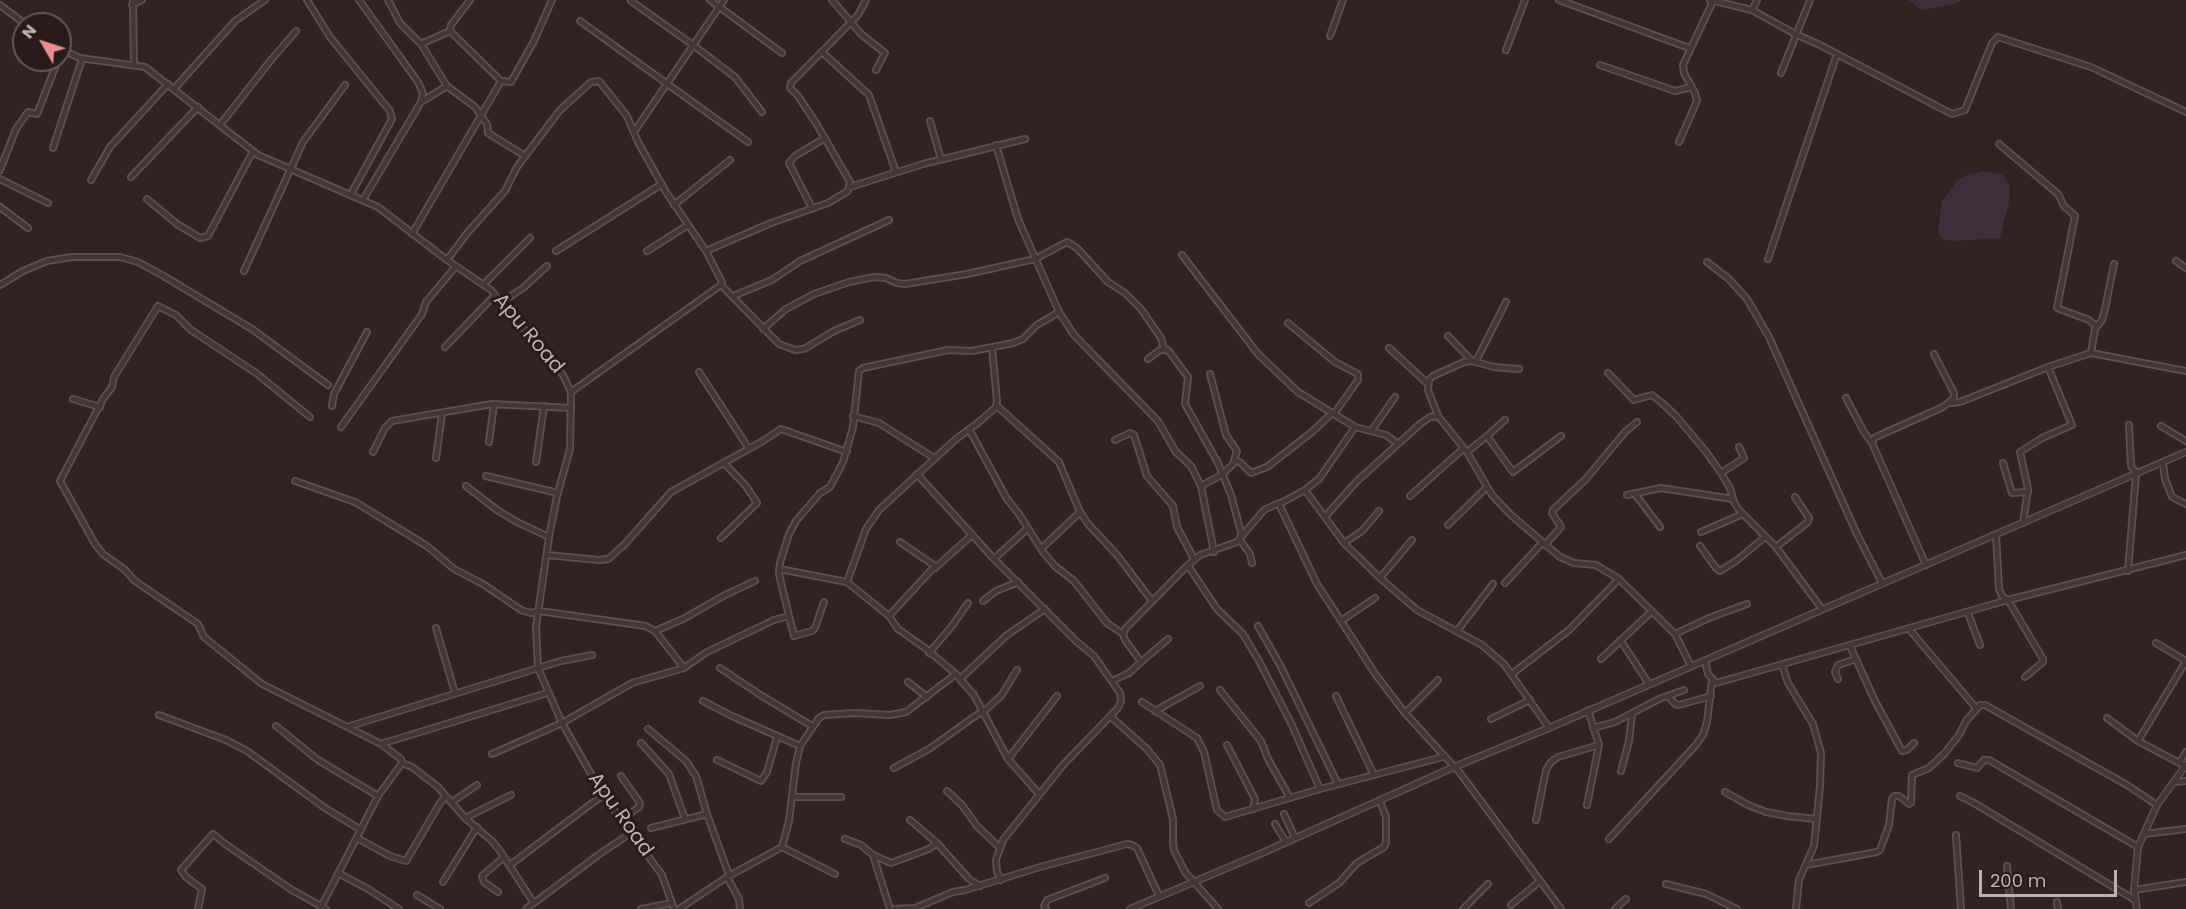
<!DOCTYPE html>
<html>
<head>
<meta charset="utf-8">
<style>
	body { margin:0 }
	#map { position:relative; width:2186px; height:909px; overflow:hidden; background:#342223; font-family:Poppins,sans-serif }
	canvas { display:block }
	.north { position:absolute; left:12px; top:12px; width:60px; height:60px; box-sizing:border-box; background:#291b1b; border:2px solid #665757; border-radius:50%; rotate:309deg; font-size:16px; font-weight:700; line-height:24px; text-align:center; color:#c1b0b0 }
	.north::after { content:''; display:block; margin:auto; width:21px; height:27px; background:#ea8c8d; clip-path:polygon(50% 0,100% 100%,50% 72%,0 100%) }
	.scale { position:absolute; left:1979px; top:870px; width:138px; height:27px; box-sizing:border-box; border:3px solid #c1b0b0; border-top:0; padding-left:8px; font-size:18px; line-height:21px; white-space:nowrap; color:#c1b0b0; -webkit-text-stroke:4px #291b1b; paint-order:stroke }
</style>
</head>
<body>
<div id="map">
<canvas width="2186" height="909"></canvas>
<div class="north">N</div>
<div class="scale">200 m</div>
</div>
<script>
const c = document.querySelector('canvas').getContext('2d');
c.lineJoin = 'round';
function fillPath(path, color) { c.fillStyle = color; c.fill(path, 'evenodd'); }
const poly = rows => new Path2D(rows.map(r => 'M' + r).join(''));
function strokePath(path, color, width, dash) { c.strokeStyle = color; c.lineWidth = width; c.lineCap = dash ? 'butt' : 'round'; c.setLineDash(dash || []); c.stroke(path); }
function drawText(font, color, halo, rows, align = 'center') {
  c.font = font + ' Poppins,sans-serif'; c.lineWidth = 6; c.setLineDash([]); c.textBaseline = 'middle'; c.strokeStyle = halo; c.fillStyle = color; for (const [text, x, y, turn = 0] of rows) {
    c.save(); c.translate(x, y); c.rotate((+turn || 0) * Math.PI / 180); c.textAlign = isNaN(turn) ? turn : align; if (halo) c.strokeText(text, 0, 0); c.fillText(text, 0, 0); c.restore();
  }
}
const green = poly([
	[1908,0,1962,0,1955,4,1922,10],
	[1985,171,2002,174,2010,187,2009,201,2000,238,1952,241,1942,239,1938,231,1942,202,1957,181,1967,175]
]);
const minor = poly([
	[133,0,134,65],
	[307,0,330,37,390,111,392,119,351,194],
	[359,0,418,82,423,93,421,102,363,200],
	[388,0,400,23,421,44,447,86,475,107,487,124,488,133,525,156],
	[470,0,451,25,450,31,501,81,511,82,534,41,552,0],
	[710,0,782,53],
	[832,0,861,34,885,53,876,70],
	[1559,0,1689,48],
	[1710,0,1752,10,1795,34,1818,44,1952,114,1965,110,1992,43,1998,37,2091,67,2186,112],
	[631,1,693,45,735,77,762,112],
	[0,5,25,24],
	[132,5,142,0],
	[1752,10,1757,0],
	[580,21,748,142],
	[1330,36,1343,0],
	[421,44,450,31],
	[60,49,80,58,145,67,258,155,378,207,447,260,491,290,563,375,571,392,570,449,557,496,549,537,536,627,538,668,562,723,603,795,662,875,674,909],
	[1506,50,1525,0],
	[822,52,869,95,896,172],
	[1600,65,1675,91,1692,87],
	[1781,73,1810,0],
	[174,89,235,21,265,0],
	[421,102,447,86],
	[930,121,941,159],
	[220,125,271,60,296,31],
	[634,132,724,0],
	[1679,142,1697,101,1695,93,1684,73,1683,65,1713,1],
	[1999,144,2058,194,2064,206,2075,216,2057,308,2089,320,2096,326],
	[996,145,1018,219,1059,312,1074,335,1158,421,1176,452,1191,466,1201,486,1214,552],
	[53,148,82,59],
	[0,170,16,129,28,112,37,114,58,60],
	[131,177,198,107],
	[0,179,48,203],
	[91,180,110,147,168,84],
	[850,187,923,164,1025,139],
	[147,199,177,224,200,238,208,236,253,151],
	[674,205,730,160],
	[0,207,28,228],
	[812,208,789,163,795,156,825,138],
	[412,234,501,81],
	[556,251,662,184],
	[647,251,688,225],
	[706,251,771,223,828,203,848,191,850,182,816,123,798,96,790,88,791,83,858,15,866,0],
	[1182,255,1258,354,1298,392,1355,427],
	[1768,259,1837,54],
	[447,260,468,232,505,191,517,167,560,110,591,82,599,81,627,116,638,142,666,192,706,251,722,282,721,285,571,392],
	[2176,261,2186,268],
	[1707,262,1729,279,1747,299,1769,337,1856,532,1882,583],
	[244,271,303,142,345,85],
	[484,284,530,238],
	[0,285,23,271,47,261,72,257,120,257,138,262,162,275,252,329,328,385],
	[721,285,779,344,795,350,804,349,834,331,860,320],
	[733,296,772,280,800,261,889,220],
	[502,302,523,288,547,266],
	[1288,323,1335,362,1358,374,1358,380,1334,414],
	[763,329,786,309,814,294,849,282,874,277,886,278,897,283,905,284,967,274,1035,259,1067,242,1077,248,1108,282,1125,293,1141,309,1161,338,1164,349],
	[1448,336,1472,361],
	[445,347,495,295],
	[1389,348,1428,384],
	[2091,353,2095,329,2102,320,2105,309,2114,264],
	[1148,359,1160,350,1168,350,1188,377,1185,404,1218,463,1231,495,1241,532,1241,537,1237,542,1200,555,1187,566],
	[1476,361,1506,302],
	[699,372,749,449],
	[1608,373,1634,400,1652,395,1662,403,1676,416,1707,453,1721,473],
	[1846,398,1864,432,1872,443],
	[73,399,100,407],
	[1951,403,1960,402,2048,367,2091,353,2186,371],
	[996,405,1059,462,1080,512,1089,525,1117,555,1152,601],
	[332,406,334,394,367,332],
	[853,416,879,423,934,458],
	[1438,416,1428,390,1429,380,1433,376,1464,362,1472,361,1494,367,1519,369],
	[310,417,256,373,191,330,176,315,158,306,114,377,112,387,103,399,60,481,95,544,103,554,124,569,135,581,198,624,204,637,262,684,381,744,401,759,402,763,378,796,320,909],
	[2129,425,2131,466,2137,474],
	[2161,426,2186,441],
	[341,427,422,314,426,302,456,266],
	[969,429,1007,499,1019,514,1043,552,1055,566,1074,581,1107,623,1123,634],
	[1372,430,1395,397],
	[1487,436,1505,420],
	[1115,440,1130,433,1134,435,1147,476,1173,506,1177,527,1194,559],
	[489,442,494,404],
	[1398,444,1386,435,1355,427,1319,479,1305,490,1279,504,1317,584,1376,675,1405,713,1460,773,1561,909],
	[1739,447,1744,458,1721,473,1730,488,1734,502,1739,510,1776,547,1822,609],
	[373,452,385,428,392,421,492,404,571,408],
	[1467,452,1487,436,1513,472,1561,436],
	[436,458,442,414],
	[1235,460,1241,463,1251,473,1267,467,1312,432,1332,413],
	[536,462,544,406],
	[2003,463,2012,493,2028,492],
	[2163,463,2165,479,2172,497,2186,504],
	[917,474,994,559,1076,641,1094,656,1120,693,1121,701,1118,708,1063,765,1003,840,996,860,997,872,1001,880],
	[486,476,558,493],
	[295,481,355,502,427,546,454,569,483,584,521,610,531,613,539,611,646,626,655,631,684,668],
	[466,486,497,510,517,522,549,537],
	[1201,486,1223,474,1233,464,1237,451,1226,435,1210,374],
	[1305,490,1344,543,1380,578,1417,610,1482,645,1504,664,1549,728],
	[1635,494,1660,527],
	[1627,495,1661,488,1733,499],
	[1410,496,1464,448],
	[1325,517,1356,482,1419,425,1430,417,1438,416,1467,452,1492,495,1511,515,1560,557,1574,563,1596,565,1619,579,1675,634,1691,666],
	[2023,523,2028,489,2020,452,2042,438,2072,425,2048,367],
	[1448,525,1487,487],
	[1701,532,1743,514],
	[1996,535,1999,589,2002,596,2008,600,2043,659,2043,662,2025,677],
	[1241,537,1264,510,1279,503],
	[721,538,757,503,746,486,724,463],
	[1240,540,1250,554,1252,563],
	[1344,543,1362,531,1379,511],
	[1545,545,1561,527,1552,513,1553,510,1586,479,1625,432,1637,422],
	[1700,546,1716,568,1720,571,1736,561,1765,537],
	[1776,547,1808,522,1809,518,1795,497],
	[1041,549,1080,512],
	[547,555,599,560,608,559,624,545,671,492,763,441,781,429,847,452],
	[994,559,1028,528],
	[1926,565,1872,443,1874,438,1878,436,1943,407,1954,398,1954,393,1934,354],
	[935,568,972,535],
	[779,569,847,582,889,616,898,629,925,648,956,674],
	[2128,571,2136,475],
	[1380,578,1412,540],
	[847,582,866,529,879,510,956,439,979,422,996,407,997,401,992,348],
	[1505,583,1542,543],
	[983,601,996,591,1018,582],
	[1968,613,1980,645],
	[789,616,794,636,812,631,815,628,824,602],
	[889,616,935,566,900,542],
	[1341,621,1375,598],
	[1258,626,1280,665,1338,784],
	[436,628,455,693],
	[1909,629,1976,708],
	[655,631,683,619,725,595,755,581],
	[1457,631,1493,584],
	[1675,634,1709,618,1747,604],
	[1621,641,1649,684],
	[2156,643,2186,661],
	[1850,646,1875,701,1902,751,1907,750,1914,743],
	[929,653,952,626,968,603],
	[1601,659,1652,611],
	[1705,661,1708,674,1716,683,2008,600,2186,555],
	[1141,662,1168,639],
	[1782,665,1788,683,1813,724,1821,753,1820,786,1814,846,1799,880,1796,909],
	[720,668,762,696,812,726],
	[1512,674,1569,630,1619,579],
	[1838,679,1835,672,1838,665,1856,659],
	[1112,681,1129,673,1141,662,1125,640,1123,634,1126,628,1185,568,1189,567,1217,609,1243,634,1259,661,1291,723,1320,789],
	[908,682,927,697],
	[1220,690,1261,741,1268,759,1290,798],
	[1336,696,1374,775],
	[1668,696,1675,704,1679,705,1711,696],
	[703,701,732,716,800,746],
	[1142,702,1197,738,1204,752,1217,810,1225,817,1320,789,1443,757],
	[1155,711,1200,686],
	[1405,713,1438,680],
	[159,715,226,740,247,751,325,808,361,830],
	[1110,716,1147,749,1160,765,1173,819,1173,842,1174,850,1185,872,1218,909],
	[2107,718,2138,741,2185,766],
	[1491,719,1530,700],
	[276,726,318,760,378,796],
	[347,727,561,661,592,655],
	[1593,728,1615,722,1659,699,1684,690],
	[648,729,686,761,696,776,707,814,729,875],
	[2138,741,2186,661],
	[641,743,669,774,685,819],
	[381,744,547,693],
	[1227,745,1255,799,1253,809],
	[492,754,562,723,632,683,684,668,707,652,774,620,789,616,779,574,780,563,789,534,796,521,820,493,830,487,843,462,853,427,859,371,863,368,948,350,972,351,1013,343,1023,339,1037,325,1059,312],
	[1008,759,1057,696],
	[717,760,761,781,767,772,777,737],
	[2180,762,2186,752],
	[402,763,412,767,438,787,465,818,492,841,500,851,533,902],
	[1958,763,1977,768,1984,760,1989,760,2138,847],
	[894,768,929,749,978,714,983,712,1001,696,1017,670],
	[1621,771,1629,741,1632,714],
	[621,776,640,803,639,807,622,819],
	[2174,782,2186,781],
	[947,791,962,805,977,826,999,847],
	[1725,792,1748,805,1766,812,1787,816,1816,819],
	[1039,794,1008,759,974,695,960,679,1007,635,1045,609],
	[1960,796,1974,803,2135,900],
	[792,797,841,797],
	[452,802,477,785],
	[1587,805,1599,745,1588,710],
	[1284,814,1295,838],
	[465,818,511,795],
	[910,820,937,843,969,879,980,886],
	[1536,820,1546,770,1551,762,1558,757,1599,745],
	[1275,824,1286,842],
	[651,828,707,814],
	[2144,834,2186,829],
	[1956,835,1961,909],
	[357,838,390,856,406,861,440,803,446,796],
	[845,839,861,845,873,855,890,909],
	[1609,839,1695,746,1703,735,1707,722,1712,680],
	[782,847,835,874],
	[873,855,891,863,929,849,937,843],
	[510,865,603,795],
	[1806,865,1877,852,1880,850,1889,825,1892,799,1894,796,1899,796,1909,804,1911,803,1912,775,1929,768,1944,754,1959,735,1966,721,1980,705,1985,705,2127,785,2157,805],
	[2007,866,2011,909],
	[338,873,368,889,399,909],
	[727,877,739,899,740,909],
	[443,882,477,827],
	[1666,884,1706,894,1737,909],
	[2134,890,2186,882],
	[498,892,484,882,482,876,504,857],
	[417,895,440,909],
	[2057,902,2058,909],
	[1309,903,1339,883,1357,863,1384,847,1386,843,1386,817,1380,801],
	[1511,905,1540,881],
	[198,909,202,889,186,877,181,870,213,834,228,846,292,890,326,909],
	[526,909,601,853,631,833],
	[641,909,672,903],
	[679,909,727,877,782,847,789,821,796,763,800,746,819,718,824,715,854,713,890,715,906,712,956,674,960,679],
	[895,909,915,908,953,892,965,890,1040,867,1127,844,1132,845,1137,848,1159,896],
	[1046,909,1044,906,1047,900,1105,878],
	[1463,909,1488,884],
	[1615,909,1626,899]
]);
const tertiary = poly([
	[1130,909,1260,854,1454,767,1549,728,2186,452],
	[2137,909,2134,890,2138,847,2157,805,2186,765]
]);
const streetNames = [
	["Apu Road",528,334,50],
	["Apu Road",620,815,55]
];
fillPath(green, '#402e3b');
strokePath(minor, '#5f5050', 8);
strokePath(tertiary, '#5f5050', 8);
strokePath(minor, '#453536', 4.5);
strokePath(tertiary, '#453536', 5);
drawText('20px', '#c1b0b0', '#291b1b', streetNames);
</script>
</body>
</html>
